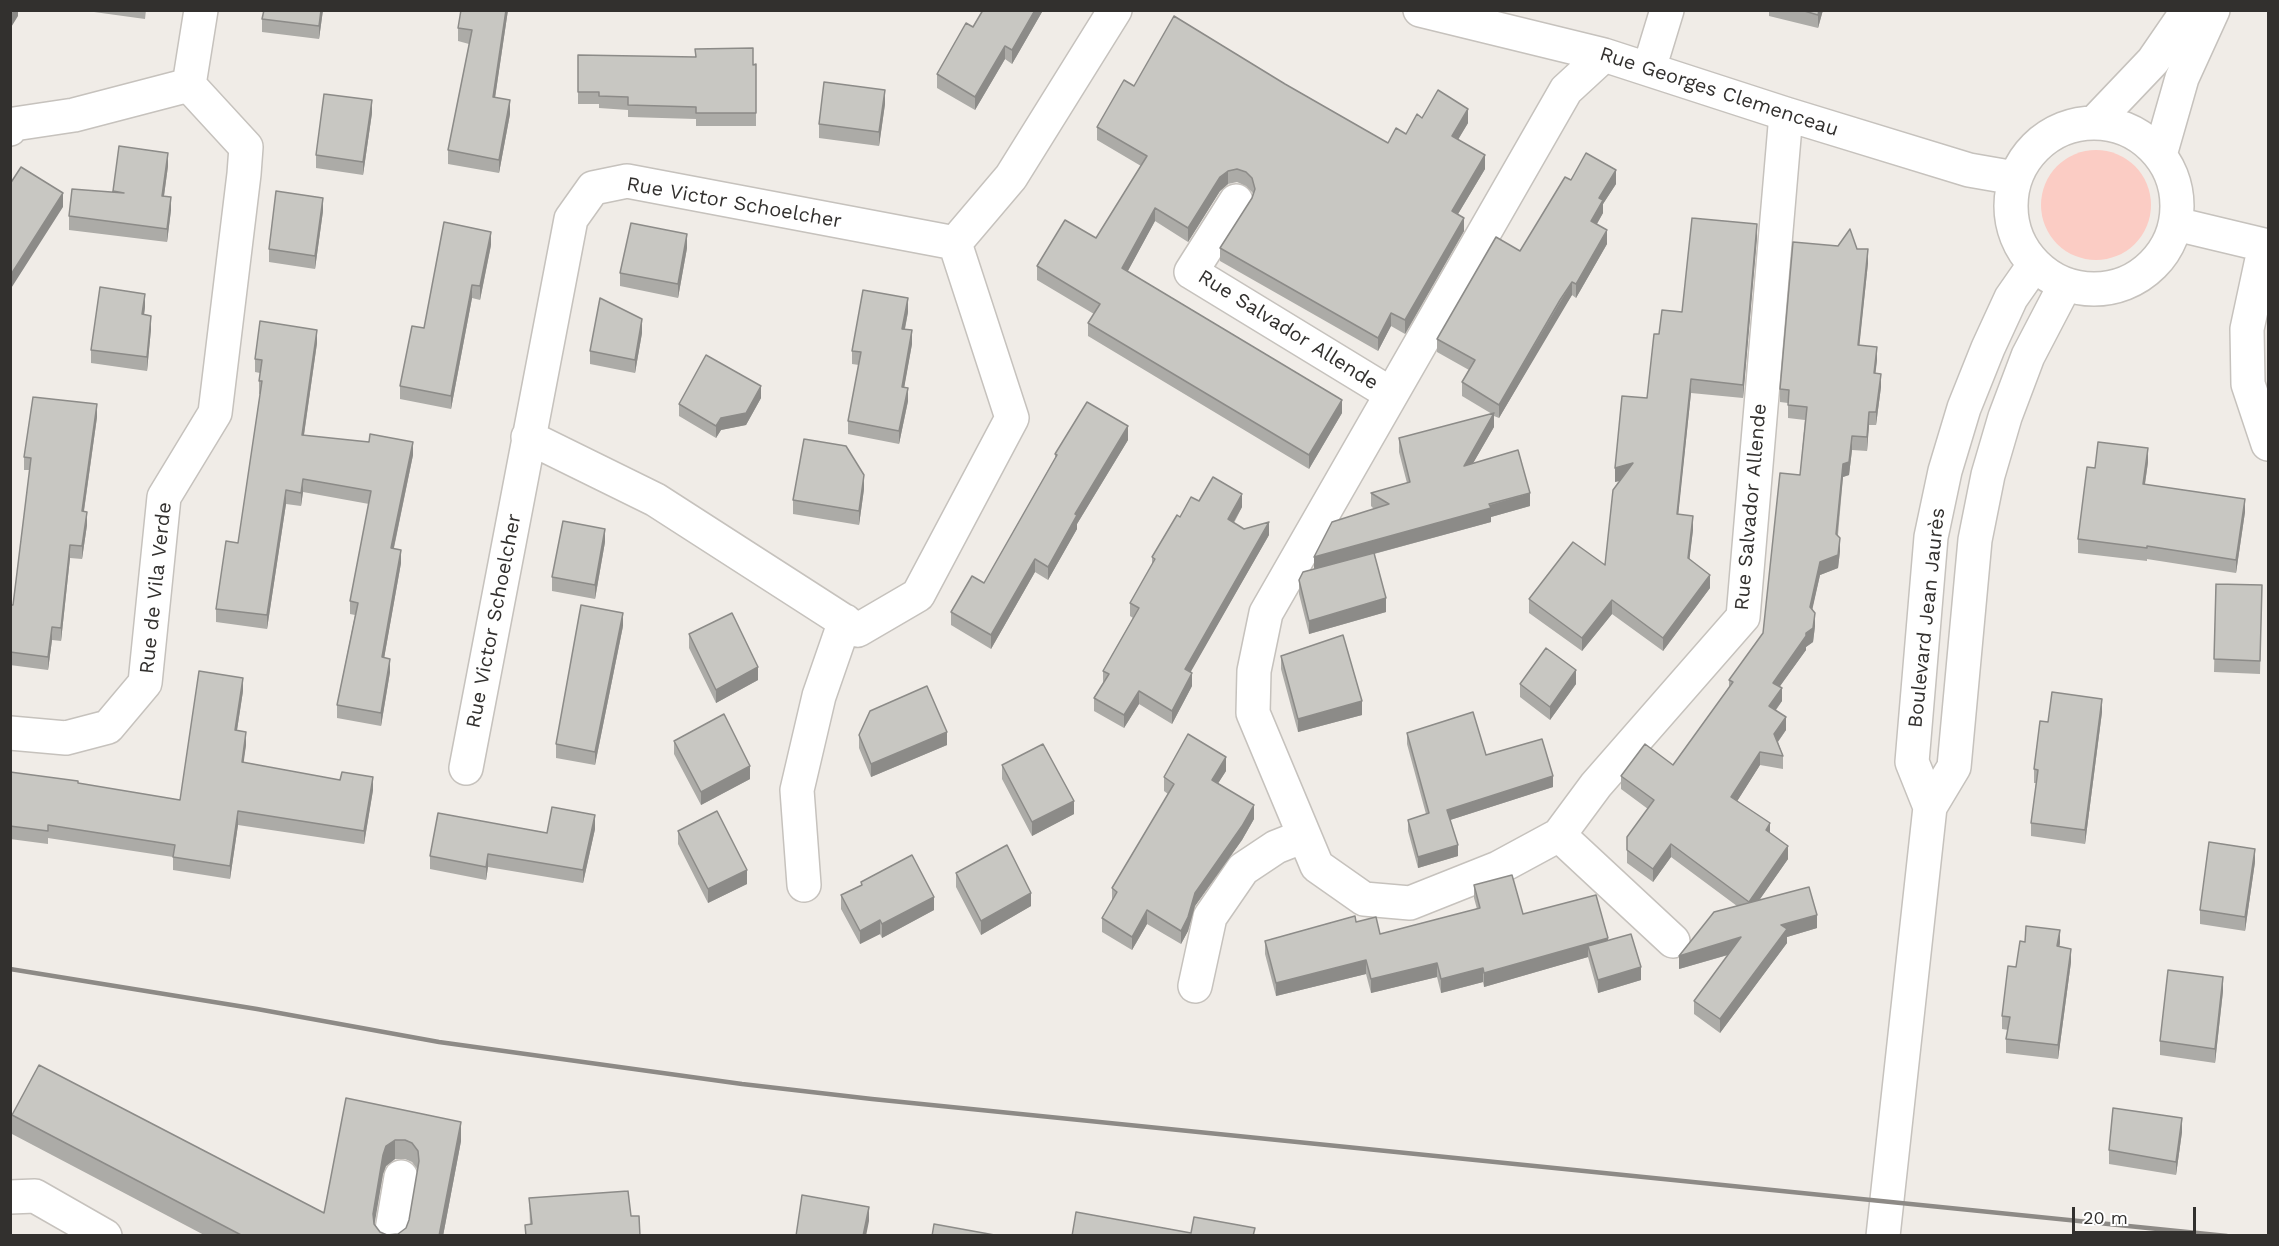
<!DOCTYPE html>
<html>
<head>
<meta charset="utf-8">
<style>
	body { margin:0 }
	#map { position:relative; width:2279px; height:1246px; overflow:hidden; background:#f0ece7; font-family:"Work Sans",sans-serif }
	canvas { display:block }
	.frame { position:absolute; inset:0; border:12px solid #32302e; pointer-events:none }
	.scale { position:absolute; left:2072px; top:1207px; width:124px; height:27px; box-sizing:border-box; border:3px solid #32302e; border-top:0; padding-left:8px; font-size:18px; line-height:21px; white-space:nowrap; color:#32302e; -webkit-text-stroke:4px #fff; paint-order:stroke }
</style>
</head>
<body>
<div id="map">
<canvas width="2279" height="1246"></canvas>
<div class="frame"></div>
<div class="scale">20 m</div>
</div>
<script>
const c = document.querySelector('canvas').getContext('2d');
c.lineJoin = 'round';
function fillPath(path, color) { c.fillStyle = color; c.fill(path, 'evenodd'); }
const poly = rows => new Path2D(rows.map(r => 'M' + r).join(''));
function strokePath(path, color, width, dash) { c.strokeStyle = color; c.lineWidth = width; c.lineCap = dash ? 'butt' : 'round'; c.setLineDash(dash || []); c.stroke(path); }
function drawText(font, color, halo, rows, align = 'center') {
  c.font = font + ' "Work Sans",sans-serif'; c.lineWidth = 6; c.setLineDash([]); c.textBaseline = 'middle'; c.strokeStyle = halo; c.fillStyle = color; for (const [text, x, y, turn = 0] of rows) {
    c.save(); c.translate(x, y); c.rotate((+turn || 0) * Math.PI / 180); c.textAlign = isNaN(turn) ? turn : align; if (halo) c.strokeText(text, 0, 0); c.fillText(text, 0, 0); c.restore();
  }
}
const green = poly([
	'2041 205a55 55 0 1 1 110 0a55 55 0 1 1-110 0Z'
]);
const minor = poly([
	[1420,10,1604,55,1786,114,1969,170,2015,178],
	[1604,55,1566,90,1266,613,1254,671,1253,713,1317,866,1364,899,1410,903,1498,868,1559,835,1596,785,1743,617,1786,114],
	[1649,69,1667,10],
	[189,85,201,10],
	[2094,123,2153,61,2188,10],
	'2011 206a83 83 0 1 1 166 0a83 83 0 1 1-166 0Z',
	[10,129,14,124,74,115,189,85],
	[2160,155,2182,78,2213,10],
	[1236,201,1191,272,1391,394],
	[2176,224,2268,246],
	[2265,245,2247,329,2248,384,2268,444],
	[528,437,656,500,858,630,918,595,1012,418,955,243],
	[10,733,66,738,108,727,145,683,164,497,215,413,244,174,246,147,189,85],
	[466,768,571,219,593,188,627,181,955,243,1011,177,1115,10],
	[1930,807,1912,762,1931,537,1945,471,1964,408,1988,348,2011,298,2034,265],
	[1559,835,1673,941],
	[804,885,797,790,819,696,845,621],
	[1195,986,1210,917,1243,869,1276,847,1304,836],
	[10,1197,35,1196,105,1236],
	[391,1236,401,1177],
	[1883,1236,1930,807,1954,767,1975,540,1988,475,2005,417,2028,356,2065,285]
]);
const rail = poly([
	[10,969,257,1009,439,1042,742,1084,872,1099,2227,1236]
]);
const wall = poly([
	[94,10,146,10,145,19,94,12],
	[323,10,319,39,262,32,262,19],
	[508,10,495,98,510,114,499,173,448,164,448,150,469,44,458,41,458,28],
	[1042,10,1042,12,1012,64,1005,59,975,110,937,88,937,74],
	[1769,10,1823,10,1818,28,1769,16],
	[578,55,753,65,756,64,756,126,696,126,696,119,628,117,628,110,599,108,599,104,578,104],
	[1285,84,1388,143,1406,134,1422,118,1468,123,1458,139,1485,169,1458,214,1464,231,1405,334,1391,326,1378,351,1220,261,1220,248,1252,198,1253,194,1252,192,1246,186,1237,182,1228,184,1220,191,1188,242,1155,221,1127,272,1342,413,1309,469,1088,336,1088,323,1094,314,1037,280,1037,266,1096,238,1141,166,1097,140,1097,127,1134,86],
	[885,104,879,146,819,138,819,124],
	[372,113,363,175,316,168,316,155],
	[119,146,168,166,164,196,171,210,167,242,69,230,69,216,113,192],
	[1571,180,1616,184,1603,204,1603,213,1597,224,1607,244,1576,298,1572,295,1560,313,1499,418,1494,416,1494,427,1473,463,1530,506,1491,517,1491,522,1374,554,1386,612,1309,634,1299,594,1299,580,1314,569,1374,509,1371,506,1371,493,1407,483,1399,452,1399,438,1492,414,1462,396,1462,382,1469,370,1437,352,1437,339,1520,251],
	[323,211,315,269,269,262,269,249],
	[1757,237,1743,398,1691,393,1678,514,1693,530,1689,560,1710,588,1663,651,1612,614,1582,651,1529,613,1529,599,1605,565,1620,481,1615,482,1647,398,1659,334],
	[491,245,480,300,472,298,451,409,400,399,400,386,424,328],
	[687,248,678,298,620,286,620,273],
	[1857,249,1868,263,1859,346,1877,360,1875,373,1881,387,1876,425,1869,425,1867,451,1852,450,1849,475,1843,477,1838,535,1840,551,1838,568,1820,575,1812,609,1815,626,1813,642,1806,647,1806,650,1779,687,1782,701,1776,710,1786,730,1778,742,1783,756,1783,769,1760,765,1737,801,1770,833,1788,859,1759,900,1817,928,1787,937,1787,943,1720,1033,1694,1014,1694,1001,1728,955,1679,969,1737,906,1671,857,1653,882,1627,863,1627,837,1648,809,1621,789,1621,776,1673,765,1729,687,1729,680,1763,633,1800,475,1805,420,1788,418,1788,403,1780,402,1780,389],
	[145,307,144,315,151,329,147,371,91,363,91,350],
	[908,312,905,329,912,344,904,387,908,401,899,444,848,434,848,421,859,365,852,364,852,351],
	[642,333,635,373,590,364,590,351],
	[317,343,304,435,413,455,394,548,401,563,384,658,390,672,381,726,337,718,337,705,355,615,350,614,350,601,369,504,303,492,301,506,286,504,267,629,216,622,216,609,238,543,260,394,259,394,259,381,260,373,255,372,255,359],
	[761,398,746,425,721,430,716,438,679,416,679,404],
	[97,417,84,511,87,525,82,559,70,558,61,641,52,640,48,670,10,665,10,605,13,605,30,470,24,470,24,457],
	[1128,440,1077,524,1077,529,1048,580,1035,572,991,649,951,625,951,612,984,583,1055,458,1055,454],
	[2148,462,2145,484,2245,512,2236,573,2147,559,2147,561,2078,553,2078,539,2095,468],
	[864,489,859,525,793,514,793,500],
	[1199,501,1242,507,1234,523,1244,529,1269,535,1190,672,1192,686,1172,724,1139,704,1124,728,1094,711,1094,698,1103,684,1103,671,1133,618,1130,616,1130,603,1152,565,1152,557,1180,517],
	[605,542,595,599,552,591,552,577],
	[2216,584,2262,585,2260,674,2214,672],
	[623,626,595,765,556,758,556,744],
	[689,634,758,680,716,703,689,648],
	[1281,656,1362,715,1298,732,1281,669],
	[1520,684,1576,684,1550,720,1520,697],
	[243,691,237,730,246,745,243,762,373,790,364,844,238,825,230,879,173,870,173,857,48,838,48,844,10,839,10,772,180,800],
	[2102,712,2085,844,2031,836,2031,823,2036,783,2034,783,2034,769,2048,722],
	[1407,733,1486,755,1553,787,1450,820,1458,856,1418,868,1408,831,1408,820,1426,814,1407,744],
	[859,735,947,745,871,777,859,748],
	[674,741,750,779,701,805,674,754],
	[1002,765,1074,814,1032,836,1002,779],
	[1226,771,1218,783,1254,819,1242,840,1195,906,1188,931,1181,944,1147,924,1132,950,1102,932,1102,918,1112,901,1112,888,1168,794,1164,791,1164,777],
	[595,829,583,883,488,867,486,880,430,869,430,856],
	[678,831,747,884,708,903,678,844],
	[2255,862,2245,931,2200,924,2200,910],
	[956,873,1031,906,981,935,956,887],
	[861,882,934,910,882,938,880,934,860,944,841,909,841,895,861,886],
	[1474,885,1523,914,1608,940,1641,980,1598,993,1588,957,1484,987,1483,982,1441,993,1437,977,1371,993,1366,974,1276,996,1265,954,1265,941,1356,922,1380,934,1477,909,1474,898],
	[2060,943,2059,946,2071,962,2058,1059,2006,1053,2006,1039,2008,1030,2002,1029,2002,1016,2016,967],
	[2223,991,2215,1063,2160,1055,2160,1041],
	[346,1098,461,1141,443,1236,206,1236,12,1134,12,1115,324,1213],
	[395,1159,405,1159,412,1162,418,1170,409,1220,406,1228,398,1234,387,1235,380,1232,374,1224,383,1174,386,1166],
	[2182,1132,2176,1175,2109,1164,2109,1150],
	[529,1198,631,1216,640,1236,525,1236,525,1225,530,1225]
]);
const shadedWall = poly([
	[14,10,18,10,18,16,10,29,10,15],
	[321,10,323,10,319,39,319,26],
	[506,10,508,10,493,111,493,97],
	[1035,10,1042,10,1042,12,1012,64,1012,50],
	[1819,10,1823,10,1818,28,1818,15],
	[1005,46,1005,59,975,110,975,97],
	[885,90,885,104,879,146,879,132],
	[372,100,372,113,363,175,363,162],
	[510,100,510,114,499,173,499,160],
	[1468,109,1468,123,1452,150,1452,136],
	[168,153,168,166,162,210,162,196],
	[1485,155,1485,169,1452,224,1452,211],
	[1616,170,1616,184,1603,204,1603,213,1591,234,1591,221,1599,198],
	[1228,171,1228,184,1220,191,1188,242,1188,228,1220,177],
	[63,193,63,207,10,290,10,276],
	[171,197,171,210,167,242,167,229],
	[323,198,323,211,315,269,315,256],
	[1155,208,1155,221,1122,282,1122,268],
	[1464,218,1464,231,1405,334,1405,320],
	[1757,224,1757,237,1743,398,1743,385],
	[1607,230,1607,244,1576,298,1576,284],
	[491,232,491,245,480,300,480,286],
	[687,234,687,248,678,298,678,284],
	[1868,249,1868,263,1858,359,1858,345],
	[1572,282,1572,295,1499,418,1499,405],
	[472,285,472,298,451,409,451,396],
	[145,294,145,307,142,328,142,314],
	[908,298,908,312,902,343,902,329],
	[1391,313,1391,326,1378,351,1378,338],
	[151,316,151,329,147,371,147,357],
	[642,319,642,333,635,373,635,360],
	[317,330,317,343,302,448,302,435],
	[912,330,912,344,902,400,902,387],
	[1877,347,1877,360,1874,387,1874,373],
	[1881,374,1881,387,1876,425,1876,412],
	[1691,379,1691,393,1677,527,1677,514],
	[761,386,761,398,746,425,721,430,716,438,716,426,721,418],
	[908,388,908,401,899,444,899,431],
	[1342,400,1342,413,1309,469,1309,455],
	[97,404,97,417,82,524,82,511],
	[1869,412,1869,425,1867,451,1867,437],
	[1494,413,1494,427,1464,479,1464,466],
	[1128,426,1128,440,1077,524,1077,529,1048,580,1048,567,1075,514],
	[1852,436,1852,450,1849,475,1843,477,1836,547,1836,534,1843,464],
	[413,442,413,455,391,561,391,548],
	[2148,448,2148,462,2143,497,2143,484],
	[1633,463,1633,477,1615,482,1615,468],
	[864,475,864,489,859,525,859,511],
	[303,479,303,492,301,506,301,493],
	[286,490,286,504,267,629,267,615],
	[1530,493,1530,506,1491,517,1491,522,1314,570,1314,557],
	[1242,494,1242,507,1228,532,1228,519],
	[2245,499,2245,512,2236,573,2236,560],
	[87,512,87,525,82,559,82,546],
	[1693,516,1693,530,1688,572,1688,558],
	[1269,522,1269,535,1185,682,1185,669],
	[605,529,605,542,595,599,595,585],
	[1840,538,1840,551,1838,568,1820,575,1810,620,1810,607,1820,562],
	[70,545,70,558,61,641,61,628],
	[401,550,401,563,382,670,382,657],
	[1035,559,1035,572,991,649,991,635],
	[1710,575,1710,588,1663,651,1663,638],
	[1386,598,1386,612,1309,634,1309,621],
	[1612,600,1612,614,1582,651,1582,638],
	[623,613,623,626,595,765,595,752],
	[1815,613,1815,626,1813,642,1806,647,1806,650,1773,696,1773,683,1806,633],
	[52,627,52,640,48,670,48,657],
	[390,659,390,672,381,726,381,713],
	[758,667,758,680,716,703,716,690],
	[1576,670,1576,684,1550,720,1550,707],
	[1192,673,1192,686,1172,724,1172,711],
	[243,678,243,691,235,743,235,730],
	[1782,688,1782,701,1769,719,1769,706],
	[1139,691,1139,704,1124,728,1124,715],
	[2102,699,2102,712,2085,844,2085,830],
	[1362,701,1362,715,1298,732,1298,719],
	[1786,717,1786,730,1774,747,1774,734],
	[246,732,246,745,242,775,242,762],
	[947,732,947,745,871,777,871,764],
	[1760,752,1760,765,1731,811,1731,797],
	[1226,757,1226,771,1212,793,1212,780],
	[750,766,750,779,701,805,701,792],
	[1553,776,1553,787,1447,821,1447,810],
	[373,777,373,790,364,844,364,831],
	[1074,801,1074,814,1032,836,1032,822],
	[1254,805,1254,819,1242,840,1195,906,1188,931,1181,944,1181,931,1195,893],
	[238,811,238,825,230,879,230,866],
	[595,815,595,829,583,883,583,870],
	[1770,823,1770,837,1766,830],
	[1671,844,1671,857,1653,882,1653,869],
	[1458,845,1458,856,1418,868,1418,857],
	[1788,846,1788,859,1749,915,1749,902],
	[2255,849,2255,862,2245,931,2245,917],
	[488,854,488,867,486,880,486,867],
	[747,870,747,884,708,903,708,889],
	[1031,893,1031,906,981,935,981,921],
	[934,897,934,910,882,938,882,924],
	[1147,910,1147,924,1132,950,1132,937],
	[1817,915,1817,928,1787,937,1787,943,1720,1033,1720,1019,1781,925],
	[880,920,880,934,860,944,860,931],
	[2060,930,2060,943,2057,960,2057,946],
	[1741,937,1741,951,1679,969,1679,956],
	[1608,938,1608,952,1588,946,1588,957,1484,987,1484,973],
	[2071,949,2071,962,2058,1059,2058,1045],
	[1366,960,1366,974,1276,996,1276,983],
	[1437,963,1437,977,1371,993,1371,979],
	[1641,967,1641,980,1598,993,1598,980],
	[1483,968,1483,982,1441,993,1441,979],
	[2223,977,2223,991,2215,1063,2215,1049],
	[2182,1118,2182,1132,2176,1175,2176,1162],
	[461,1122,461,1141,443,1236,439,1236],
	[395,1140,395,1159,386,1166,383,1174,373,1233,373,1214,383,1155,386,1146],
	[869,1207,869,1221,866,1236,863,1236]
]);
const building = poly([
	[264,10,321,10,319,26,262,19,264,10],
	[461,10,506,10,493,97,510,100,499,160,448,150,472,30,458,28,461,10],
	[983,10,1035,10,1012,50,1005,46,975,97,937,74,966,23,973,27,983,10],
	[1801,10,1819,10,1818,15,1801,10],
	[1174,16,1285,84,1388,143,1396,128,1406,134,1417,114,1422,118,1438,90,1468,109,1452,136,1485,155,1452,211,1464,218,1405,320,1391,313,1378,338,1220,248,1252,198,1255,189,1252,178,1246,172,1237,169,1228,171,1220,177,1188,228,1155,208,1122,268,1342,400,1309,455,1088,323,1100,304,1037,266,1065,220,1096,238,1147,156,1097,127,1124,80,1134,86,1174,16],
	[753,48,753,65,756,64,756,113,696,113,696,107,628,105,628,97,599,96,599,92,578,92,578,55,696,57,695,49,753,48],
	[824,82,885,90,879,132,819,124,824,82],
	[324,94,372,100,363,162,316,155,324,94],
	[119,146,168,153,162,196,171,197,167,229,69,216,72,189,124,193,113,191,119,146],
	[1586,153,1616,170,1599,198,1603,200,1591,221,1607,230,1576,284,1572,282,1560,300,1499,405,1462,382,1475,360,1437,339,1496,237,1520,251,1565,177,1571,180,1586,153],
	[21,167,63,193,10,276,10,184,21,167],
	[276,191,323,198,315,256,269,249,276,191],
	[1692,218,1757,224,1743,385,1691,379,1677,514,1693,516,1688,558,1710,575,1663,638,1612,600,1582,638,1529,599,1573,542,1605,565,1613,490,1633,463,1615,468,1622,396,1647,398,1654,334,1659,334,1662,310,1682,312,1692,218],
	[444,222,491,232,480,286,472,285,451,396,400,386,412,326,424,328,444,222],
	[631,223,687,234,678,284,620,273,631,223],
	[1850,229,1857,249,1868,249,1858,345,1877,347,1874,373,1881,374,1876,412,1869,412,1867,437,1852,436,1849,462,1843,464,1836,534,1840,538,1838,555,1820,562,1810,607,1815,613,1813,628,1806,633,1806,636,1773,683,1782,688,1769,706,1786,717,1774,734,1783,756,1760,752,1731,797,1770,823,1766,830,1788,846,1749,902,1671,844,1653,869,1627,850,1627,837,1654,800,1621,776,1645,744,1673,765,1733,682,1729,680,1763,633,1780,473,1800,475,1807,407,1788,405,1789,390,1780,389,1793,242,1838,246,1850,229],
	[100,287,145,294,142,314,151,316,147,357,91,350,100,287],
	[863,290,908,298,902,329,912,330,902,387,908,388,899,431,848,421,861,352,852,351,863,290],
	[600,298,642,319,635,360,590,351,600,298],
	[260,321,317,330,302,435,369,442,370,434,413,442,391,548,401,550,382,657,390,659,381,713,337,705,358,603,350,601,371,491,303,479,301,493,286,490,267,615,216,609,226,541,238,543,262,381,259,381,262,360,255,359,260,321],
	[706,355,761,386,746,413,721,418,716,426,679,404,706,355],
	[33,397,97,404,82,511,87,512,82,546,70,545,61,628,52,627,48,657,10,652,10,605,13,605,31,458,24,457,33,397],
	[1087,402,1128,426,1075,514,1077,515,1048,567,1035,559,991,635,951,612,972,576,984,583,1057,455,1055,454,1087,402],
	[1494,413,1464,466,1518,450,1530,493,1489,504,1491,508,1314,557,1332,522,1389,504,1371,493,1410,482,1399,438,1494,413],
	[804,439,846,446,864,475,859,511,793,500,804,439],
	[2098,442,2148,448,2143,484,2245,499,2236,560,2147,546,2147,548,2078,539,2087,467,2095,468,2098,442],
	[1213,477,1242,494,1228,519,1244,529,1269,522,1185,669,1192,673,1172,711,1139,691,1124,715,1094,698,1109,674,1103,671,1139,608,1130,603,1155,559,1152,557,1177,515,1180,517,1191,497,1199,501,1213,477],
	[563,521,605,529,595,585,552,577,563,521],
	[1374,553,1386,598,1309,621,1299,580,1303,572,1374,553],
	[2216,584,2262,585,2260,661,2214,659,2216,584],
	[581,605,623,613,595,752,556,744,581,605],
	[732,613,758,667,716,690,689,634,732,613],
	[1343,635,1362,701,1298,719,1281,656,1343,635],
	[1546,648,1576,670,1550,707,1520,684,1546,648],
	[199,671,243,678,235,730,246,732,242,762,340,780,342,772,373,777,364,831,238,811,230,866,173,857,175,845,48,825,48,831,10,826,10,772,78,781,78,783,180,800,199,671],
	[927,686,947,732,871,764,859,735,870,711,927,686],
	[2052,692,2102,699,2085,830,2031,823,2038,770,2034,769,2040,721,2048,722,2052,692],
	[1473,712,1486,755,1542,739,1553,776,1447,810,1458,845,1418,857,1408,820,1429,813,1407,733,1473,712],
	[724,714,750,766,701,792,674,741,724,714],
	[1188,734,1226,757,1212,780,1254,805,1242,826,1195,893,1188,917,1181,931,1147,910,1132,937,1102,918,1117,892,1112,888,1174,784,1164,777,1188,734],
	[1043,744,1074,801,1032,822,1002,765,1043,744],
	[552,807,595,815,583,870,488,854,486,867,430,856,438,813,547,833,552,807],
	[717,811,747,870,708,889,678,831,717,811],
	[2209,842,2255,849,2245,917,2200,910,2209,842],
	[1007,845,1031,893,981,921,956,873,1007,845],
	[912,855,934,897,882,924,880,920,860,931,841,895,862,885,861,882,912,855],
	[1512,875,1523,914,1596,895,1608,938,1484,973,1483,968,1441,979,1437,963,1371,979,1366,960,1276,983,1265,941,1355,916,1356,922,1376,917,1380,934,1480,908,1474,885,1512,875],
	[1809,887,1817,915,1781,925,1787,929,1720,1019,1694,1001,1741,937,1679,956,1714,912,1809,887],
	[2026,926,2060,930,2057,946,2071,949,2058,1045,2006,1039,2010,1017,2002,1016,2008,966,2016,967,2020,941,2025,942,2026,926],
	[1631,934,1641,967,1598,980,1588,946,1631,934],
	[2168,970,2223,977,2215,1049,2160,1041,2168,970],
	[39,1065,324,1213,346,1098,461,1122,439,1236,243,1236,12,1115,39,1065],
	[395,1140,405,1140,412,1143,418,1151,419,1161,409,1220,406,1228,398,1234,387,1235,380,1232,374,1224,373,1214,383,1155,386,1146,395,1140],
	[2113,1108,2182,1118,2176,1162,2109,1150,2113,1108],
	[628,1191,631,1216,639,1216,640,1236,526,1236,525,1225,532,1224,529,1198,628,1191],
	[802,1195,869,1207,863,1236,796,1236,802,1195],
	[1076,1212,1191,1233,1194,1217,1255,1228,1253,1236,1072,1236,1076,1212],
	[934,1224,1000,1236,932,1236,934,1224]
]);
const streetNames = [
	["Rue Georges Clemenceau",1719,92,18],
	["Rue Victor Schoelcher",734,203,10],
	["Rue Salvador Allende",1288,330,32],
	["Rue Salvador Allende",1751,507,-85],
	["Rue de Vila Verde",156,588,-84],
	["Boulevard Jean Jaurès",1927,618,-84],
	["Rue Victor Schoelcher",494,621,-79]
];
fillPath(green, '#fbccc4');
strokePath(minor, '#c6c2bd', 36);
strokePath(minor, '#fff', 33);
strokePath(rail, '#8d8a86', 4.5);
fillPath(wall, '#acaba7');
fillPath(shadedWall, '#8c8b88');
fillPath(building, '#c8c7c2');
strokePath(building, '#8c8b88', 1.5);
drawText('20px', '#32302e', '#fff', streetNames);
</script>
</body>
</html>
